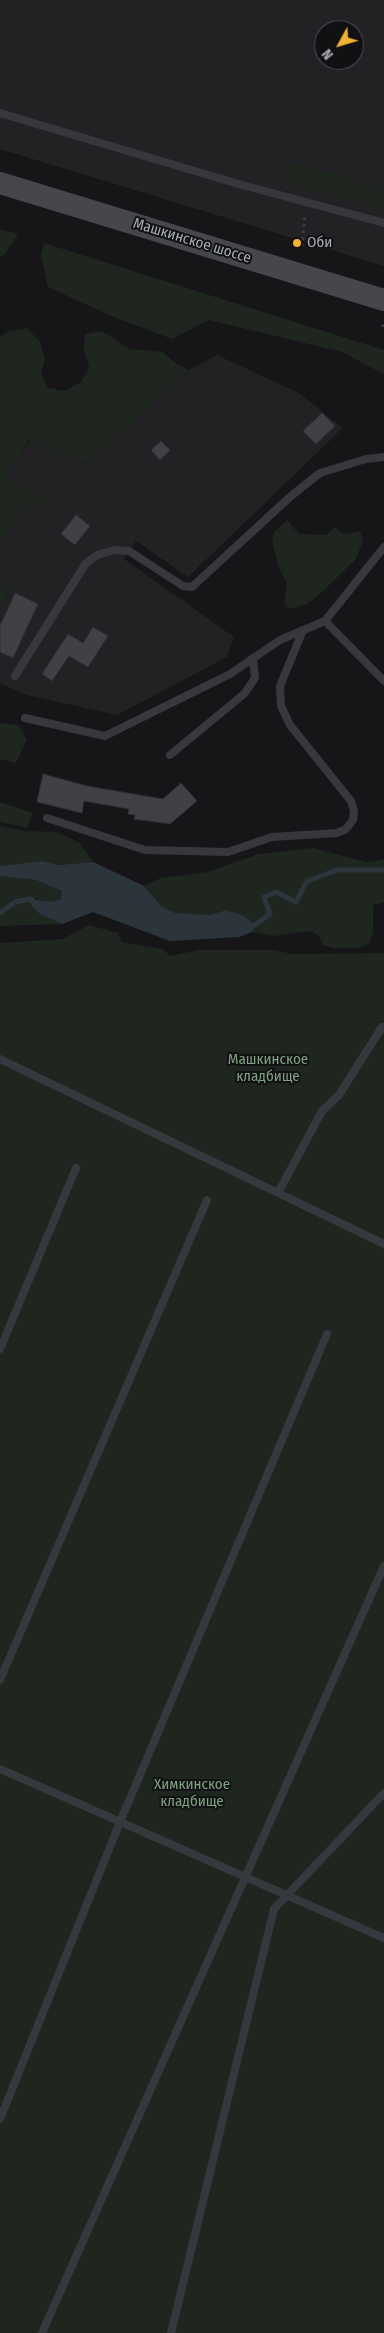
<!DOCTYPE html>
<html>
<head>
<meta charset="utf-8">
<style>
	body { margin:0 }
	#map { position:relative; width:384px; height:2333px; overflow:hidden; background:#161618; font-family:"Fira Sans Condensed",sans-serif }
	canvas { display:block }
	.north { position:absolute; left:314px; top:20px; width:50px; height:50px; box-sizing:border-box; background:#111113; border:1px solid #4d4f55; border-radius:50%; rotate:231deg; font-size:14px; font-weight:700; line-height:20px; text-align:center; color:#a8adb8 }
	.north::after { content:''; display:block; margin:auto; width:18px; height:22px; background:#f2b134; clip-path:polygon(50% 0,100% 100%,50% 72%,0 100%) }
</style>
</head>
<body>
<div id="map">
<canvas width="384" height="2333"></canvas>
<div class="north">N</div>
</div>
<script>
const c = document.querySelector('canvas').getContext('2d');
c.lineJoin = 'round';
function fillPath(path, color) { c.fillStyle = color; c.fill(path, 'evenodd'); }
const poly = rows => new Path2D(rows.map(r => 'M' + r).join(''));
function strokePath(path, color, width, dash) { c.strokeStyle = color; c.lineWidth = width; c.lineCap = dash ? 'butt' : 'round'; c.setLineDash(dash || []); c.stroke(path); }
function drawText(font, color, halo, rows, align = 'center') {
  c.font = font + ' "Fira Sans Condensed",sans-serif'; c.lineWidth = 4; c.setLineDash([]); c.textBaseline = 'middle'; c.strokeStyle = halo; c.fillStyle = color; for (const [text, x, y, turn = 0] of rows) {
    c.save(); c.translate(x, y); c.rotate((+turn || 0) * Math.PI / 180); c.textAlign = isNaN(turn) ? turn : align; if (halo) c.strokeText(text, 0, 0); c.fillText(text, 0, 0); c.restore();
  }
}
const built = poly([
	[0,0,384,0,384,266,0,149],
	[324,30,354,30,354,60,324,60],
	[217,355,299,393,343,428,188,577,136,541,124,559,234,637,227,657,117,715,26,695,0,683,0,609,9,589,0,584,0,546,20,509,49,503,3,477,30,440,86,464,189,370]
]);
const green = poly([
	[289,161,384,189,384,209,282,182,284,168],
	[0,229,18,234,3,257,0,256],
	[44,243,384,350,384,374,342,352,209,320,172,339,109,315,48,287,41,255],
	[27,328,40,342,45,359,41,374,48,388,65,391,81,382,89,367,84,351,85,334,102,331,130,349,163,352,175,363,189,370,86,464,29,440,4,477,50,504,20,509,0,546,0,337,9,331],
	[287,520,299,534,326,535,335,527,343,534,360,531,363,541,356,559,321,593,307,604,289,609,284,602,287,583,279,568,272,542,274,532],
	[0,584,9,589,0,609],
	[0,723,18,725,27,739,16,763,0,759],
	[0,802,33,813,27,828,0,822],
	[0,826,25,831,57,832,80,843,93,862,58,865,42,861,0,866],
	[313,848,367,862,384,859,384,902,373,905,373,934,369,943,360,948,333,948,323,945,319,936,311,931,274,936,252,932,254,925,242,915,226,910,210,915,176,914,161,906,144,886,161,878,207,872,259,854],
	[0,876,36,880,63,891,61,899,51,902,42,902,35,898,40,914,62,924,0,926],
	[89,925,118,933,122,942,163,949,170,956,199,950,275,950,292,954,384,953,384,2333,0,2333,0,943,63,939]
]);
const water = poly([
	[42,861,58,865,93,862,144,886,161,906,175,913,210,915,226,910,242,915,255,925,252,932,239,937,170,941,93,912,62,924,40,914,32,906,29,899,51,902,61,899,62,891,36,880,0,876,0,866]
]);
const stream = poly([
	[0,913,15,902,31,899,34,903],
	[248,927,255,925,270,914,264,897,276,892,296,902,307,881,337,870,384,870]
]);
const building = poly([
	[322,413,335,426,316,444,303,431,322,413],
	[161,441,170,450,160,460,151,450,161,441],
	[76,515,90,526,75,545,61,534,76,515],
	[15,593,38,604,13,658,0,652,0,626,15,593],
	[93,627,108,636,88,667,69,656,52,681,42,674,68,634,83,643,93,627],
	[43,774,87,786,163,799,181,783,197,801,170,824,134,819,135,815,128,814,129,809,84,801,82,813,37,802,43,774]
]);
const path = poly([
	[302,246,305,214],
	[383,327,384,322]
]);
const service = poly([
	[0,113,242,185,384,223],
	[384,547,325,621,384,681],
	[15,676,86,563,97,555,115,550,129,551,183,586,192,587,291,496,320,473,366,459,384,457],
	[25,718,105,736,230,674,280,640,325,621],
	[170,755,244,694,255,678,253,658],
	[47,818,145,850,228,852,272,837,337,833,346,829,353,820,354,811,351,801,290,725,281,706,280,686,303,630],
	[0,1059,384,1244],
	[278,1193,322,1111,339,1095,382,1027,384,1029],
	[0,1349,76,1168],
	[0,1680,207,1200],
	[0,1769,384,1938],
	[0,2119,120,1822,327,1334],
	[42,2333,384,1566],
	[171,2333,274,1909,384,1793]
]);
const secondary = poly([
	[0,183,384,300]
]);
const markers = [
	[297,243,5,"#f2b134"]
];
const streetNames = [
	["Машкинское шоссе",192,241,17]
];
const poiNames = [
	["Оби",307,243]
];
const parkNames = [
	["Машкинское",268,1060],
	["кладбище",268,1077],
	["Химкинское",192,1785],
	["кладбище",192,1802]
];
fillPath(built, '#222225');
fillPath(green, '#1e261f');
fillPath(water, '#2c353c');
strokePath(stream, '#2c353c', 5);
fillPath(building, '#404145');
strokePath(building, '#303034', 1);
strokePath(path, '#3d3f44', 3, [2.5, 4]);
strokePath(service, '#37383d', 8);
strokePath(secondary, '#45474d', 22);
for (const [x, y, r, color] of markers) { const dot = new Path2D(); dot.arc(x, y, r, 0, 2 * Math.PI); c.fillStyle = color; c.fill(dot); strokePath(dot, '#111113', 2); }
drawText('15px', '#a8adb8', '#111113', streetNames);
drawText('15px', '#a8adb8', '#111113', poiNames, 'left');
drawText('15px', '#7fa381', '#111113', parkNames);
</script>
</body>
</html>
